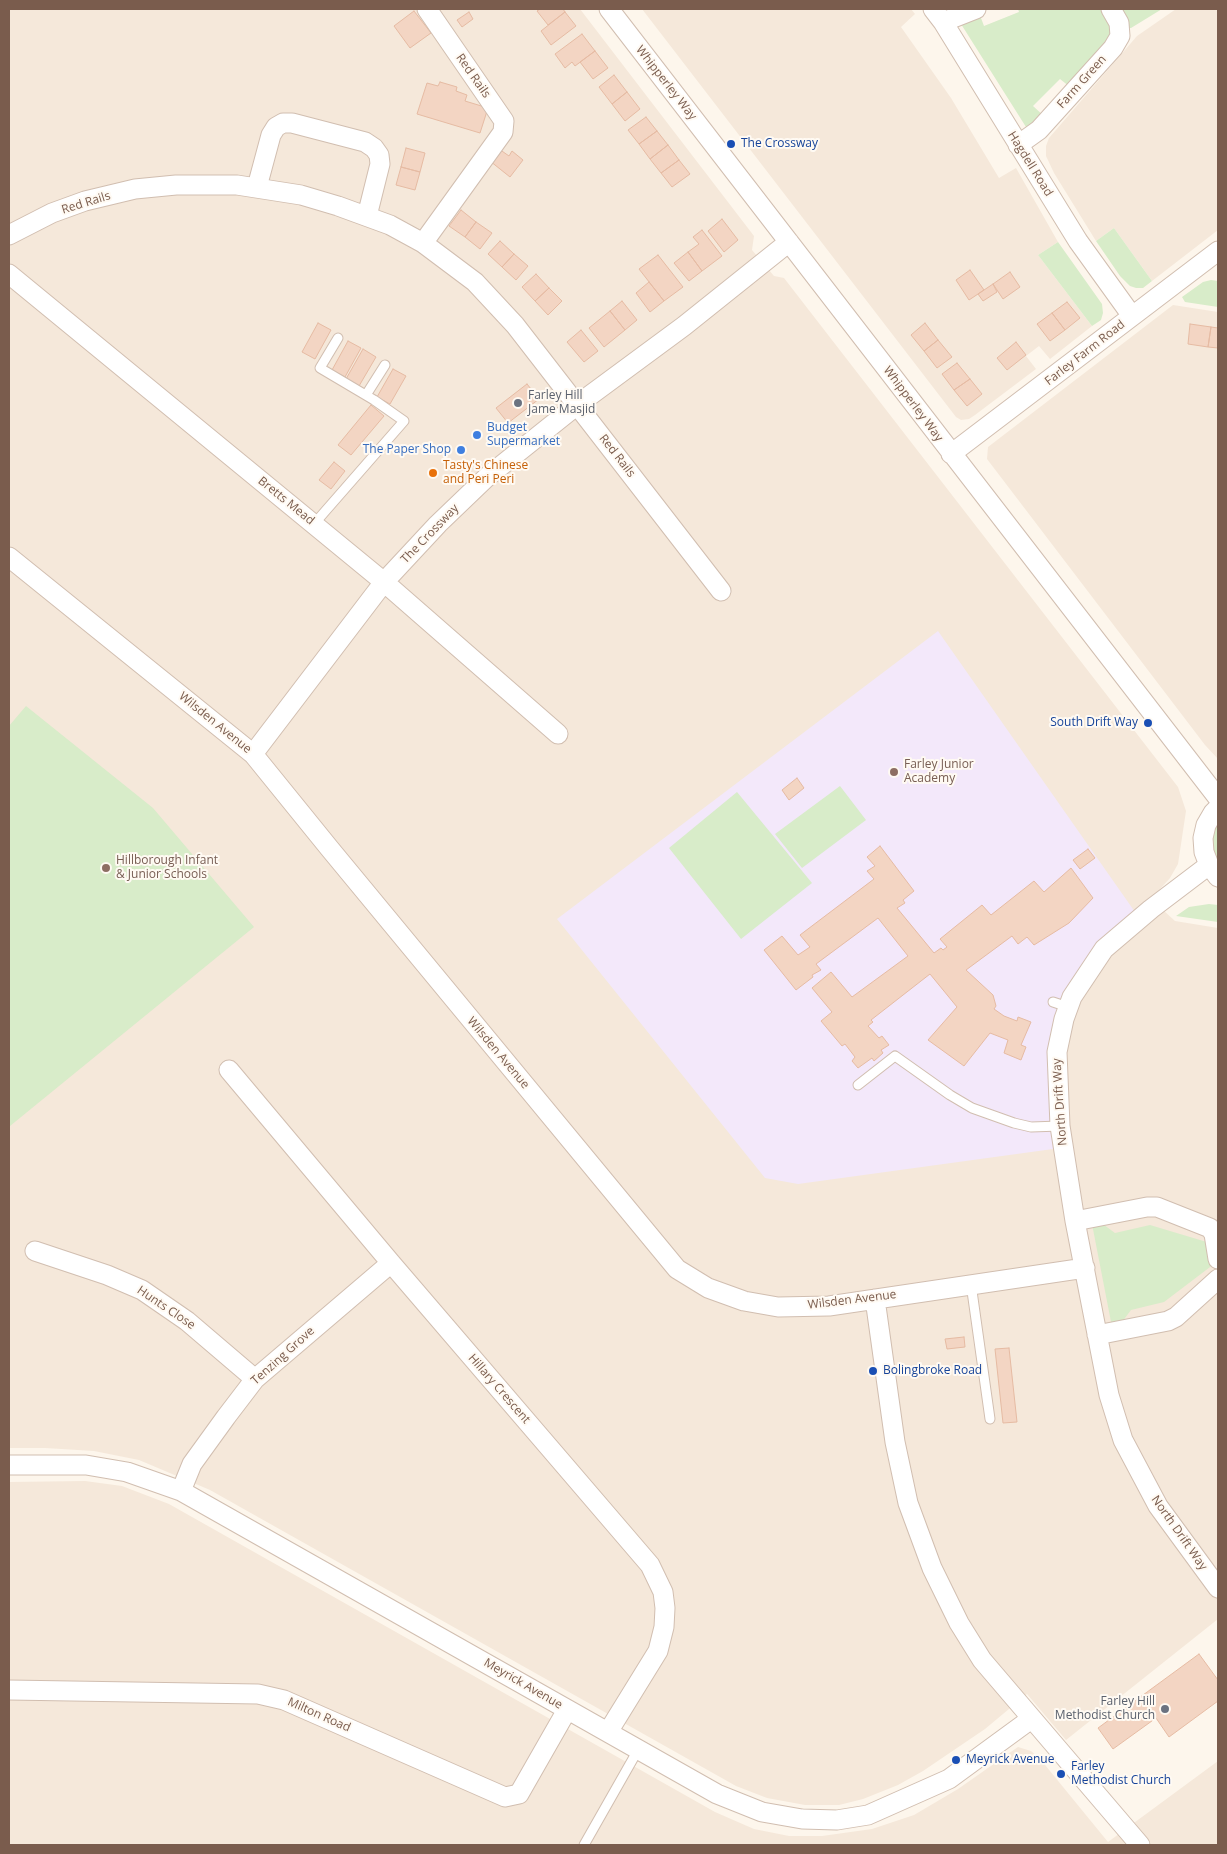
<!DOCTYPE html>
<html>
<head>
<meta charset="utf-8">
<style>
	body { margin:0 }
	#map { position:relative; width:1227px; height:1854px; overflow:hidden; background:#fdf6ec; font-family:"Open Sans",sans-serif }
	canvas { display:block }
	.frame { position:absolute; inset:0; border:10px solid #7a5c4d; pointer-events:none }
</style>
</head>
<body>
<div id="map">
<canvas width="1227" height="1854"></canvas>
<div class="frame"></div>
</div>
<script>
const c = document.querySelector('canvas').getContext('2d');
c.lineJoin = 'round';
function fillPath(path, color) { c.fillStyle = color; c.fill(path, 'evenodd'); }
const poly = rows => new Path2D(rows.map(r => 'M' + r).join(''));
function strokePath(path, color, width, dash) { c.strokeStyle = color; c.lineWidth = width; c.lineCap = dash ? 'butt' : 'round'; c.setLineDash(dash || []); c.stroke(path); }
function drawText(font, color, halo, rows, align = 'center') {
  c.font = font + ' "Open Sans",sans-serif'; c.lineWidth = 4; c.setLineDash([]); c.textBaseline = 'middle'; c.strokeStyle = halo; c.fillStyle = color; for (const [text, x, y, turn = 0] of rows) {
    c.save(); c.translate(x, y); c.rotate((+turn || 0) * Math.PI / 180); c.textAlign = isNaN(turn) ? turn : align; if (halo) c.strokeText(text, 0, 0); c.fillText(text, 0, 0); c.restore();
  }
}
const residential = poly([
	[9,9,580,9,754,236,752,250,774,276,784,278,1178,787,1186,811,1178,864,1170,878,1151,899,1175,921,1218,928,1218,1619,1066,1740,1027,1694,985,1729,923,1771,898,1785,863,1799,839,1805,805,1805,767,1798,736,1786,210,1490,139,1460,94,1451,45,1448,9,1448],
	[642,9,911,9,915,14,901,27,951,98,999,178,1016,168,1058,242,1038,255,1092,326,1050,359,1039,346,1026,356,1036,369,975,415,969,419,961,420,956,417],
	[1176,9,1218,9,1218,230,1152,281,1114,228,1096,241,1054,173,1046,156,1046,146,1049,138,1137,36],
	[1173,305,1218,312,1218,759,1205,745,987,459,988,447],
	[85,1481,122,1486,169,1504,715,1812,754,1829,789,1836,822,1836,872,1829,914,1815,958,1789,1018,1747,1031,1751,1041,1760,1108,1842,1218,1761,1218,1845,9,1845,9,1482]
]);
const education = poly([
	[938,631,1135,912,1095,947,1071,980,1052,1035,1048,1064,1048,1088,1053,1149,798,1184,765,1178,557,919]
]);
const green = poly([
	[1018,9,1103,9,1114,36,1070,87,1060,79,1033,106,1044,116,1034,125,1026,127,961,24,976,15,981,18,984,26,1019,12],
	[1118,9,1162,9,1131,28,1127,28],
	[1114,228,1152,281,1143,288,1136,288,1130,286,1120,276,1096,241],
	[1058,242,1102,304,1103,313,1101,320,1092,326,1038,255],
	[1211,280,1218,281,1218,307,1185,302,1182,297,1203,282],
	[26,706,153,808,254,927,10,1126,9,1125,9,726],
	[840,786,866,820,802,868,775,834],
	[737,792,812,883,741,939,669,848],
	[1218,814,1218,870,1211,861,1213,820],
	[1209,904,1218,905,1218,922,1176,916,1189,907],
	[1100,1222,1115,1233,1150,1225,1210,1243,1214,1264,1164,1302,1131,1310,1119,1326,1112,1327,1092,1224]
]);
const building = poly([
	[540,9,563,9,565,12,548,25,537,11,540,9],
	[414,11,431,33,410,48,394,26,414,11],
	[469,12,473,19,462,27,457,20,469,12],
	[565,12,576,26,551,45,541,31,565,12],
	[582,34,595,51,575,66,572,62,565,68,555,54,582,34],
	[595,51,608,68,593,79,580,62,595,51],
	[614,75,627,92,612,104,599,87,614,75],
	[440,82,457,87,456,91,467,95,465,101,488,108,480,133,417,114,427,83,438,86,440,82],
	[627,92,640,109,625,121,612,104,627,92],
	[646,117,657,131,639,144,628,130,646,117],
	[657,131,668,145,650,159,639,144,657,131],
	[668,145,679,160,661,173,650,159,668,145],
	[406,148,425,153,420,172,401,167,406,148],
	[499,149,509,156,512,151,523,160,510,177,490,161,499,149],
	[679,160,690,174,672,187,661,173,679,160],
	[401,167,420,172,415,190,396,185,401,167],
	[461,210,476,222,465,237,449,226,461,210],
	[722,219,738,240,724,252,708,231,722,219],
	[476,222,492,233,480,249,465,237,476,222],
	[702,230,722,256,702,271,688,252,699,244,693,237,702,230],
	[500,241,514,254,502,267,488,254,500,241],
	[688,252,702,271,689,281,674,263,688,252],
	[514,254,528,266,516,280,502,267,514,254],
	[658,255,683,287,664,301,639,269,658,255],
	[970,270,984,290,969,300,956,280,970,270],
	[1010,272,1020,287,1003,299,993,284,1010,272],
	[536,274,549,288,535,301,522,287,536,274],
	[649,282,664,301,650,312,636,293,649,282],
	[993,284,997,292,983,301,978,294,993,284],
	[549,288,562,301,548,315,535,301,549,288],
	[622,301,637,320,625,330,610,311,622,301],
	[1067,302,1080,318,1065,330,1052,313,1067,302],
	[610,311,625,330,604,347,589,328,610,311],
	[1052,313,1065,330,1050,341,1037,324,1052,313],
	[318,323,331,330,315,359,302,352,318,323],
	[925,323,938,340,924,351,911,335,925,323],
	[1190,324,1211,327,1208,347,1188,344,1190,324],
	[1211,327,1218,328,1218,348,1208,347,1211,327],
	[581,330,598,351,584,362,567,342,581,330],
	[938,340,952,357,937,368,924,351,938,340],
	[348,341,361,348,345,377,332,370,348,341],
	[1016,342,1026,355,1007,370,997,358,1016,342],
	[363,349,376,357,359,386,346,379,363,349],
	[957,363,970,379,954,390,942,374,957,363],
	[393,369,406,376,390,404,377,397,393,369],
	[970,379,982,394,967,406,954,390,970,379],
	[527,384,539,399,508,423,496,408,527,384],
	[371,405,384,416,351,455,338,445,371,405],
	[334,462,345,471,331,489,319,480,334,462],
	[797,778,804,788,789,800,782,790,797,778],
	[880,846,914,891,903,900,905,903,897,908,934,953,941,948,943,950,947,947,940,939,982,905,991,915,1034,881,1044,892,1071,868,1093,898,1069,923,1034,945,1027,937,1018,944,1012,936,966,970,993,995,996,1006,994,1009,1004,1016,1017,1021,1018,1017,1031,1022,1021,1045,1026,1047,1021,1060,1004,1053,1008,1040,990,1033,964,1066,928,1040,957,1007,930,974,871,1020,873,1022,868,1026,879,1038,882,1036,889,1045,881,1050,883,1053,874,1061,872,1058,858,1068,852,1061,855,1057,845,1044,842,1046,821,1021,832,1012,812,988,831,972,852,997,908,956,878,918,816,964,821,970,812,975,813,977,796,990,764,950,782,936,798,955,810,947,800,935,874,879,867,871,875,866,867,857,880,846],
	[1088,849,1095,858,1080,869,1073,860,1088,849],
	[964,1337,965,1347,947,1349,945,1339,964,1337],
	[1009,1348,1017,1422,1003,1423,995,1349,1009,1348],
	[1199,1654,1218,1680,1218,1701,1169,1737,1156,1718,1113,1749,1098,1728,1199,1654]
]);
const service = poly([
	[366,395,385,365],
	[314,524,404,421,374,400,320,368,338,338],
	[1053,1002,1068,1007],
	[858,1085,895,1056,950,1095,972,1108,1014,1123,1031,1127,1060,1126],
	[971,1284,990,1419],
	[584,1845,638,1750]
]);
const minor = poly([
	[609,9,1218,798],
	[933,9,943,22,1078,241,1132,316],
	[943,22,976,9],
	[1018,145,1039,130,1113,48,1120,36,1119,23,1111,9],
	[257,187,271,135,276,127,283,123,292,123,365,142,374,148,379,155,380,164,367,216],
	[9,235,52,213,85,201,135,189,176,185,237,185,301,195,338,206,390,225,423,243,475,282,515,325,721,591],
	[423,243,503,132,504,121,427,9],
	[9,274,384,582,558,734],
	[951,454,1218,251],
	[9,557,253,754,330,849,677,1269,708,1288,744,1301,778,1307,829,1306,1085,1268],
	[253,754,384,582,438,524,487,477,577,405,684,326,789,242],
	[1218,808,1213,813,1206,825,1203,838,1204,852,1209,865,1218,877],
	[1209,865,1151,909,1104,949,1072,997,1064,1019,1057,1052,1060,1126,1075,1221,1109,1395,1123,1440,1158,1506,1218,1588],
	[229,1070,391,1263,650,1565,663,1592,665,1608,664,1627,658,1651,608,1732],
	[1075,1221,1147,1207,1157,1207,1210,1228,1214,1234,1218,1259],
	[35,1251,107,1275,142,1290,187,1321,255,1379],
	[875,1299,895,1442,908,1503,932,1568,959,1623,982,1660,1140,1845],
	[1097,1335,1168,1321,1176,1317,1218,1279],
	[9,1465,86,1465,127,1472,181,1491,717,1794,762,1812,802,1819,837,1820,868,1815,949,1779,1031,1719],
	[181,1491,192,1464,226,1417,255,1379,391,1263],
	[9,1690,258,1694,284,1700,505,1797,519,1794,567,1710]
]);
const markers = [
	[731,144,5,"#1a4fb4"],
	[518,403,5,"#6b7280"],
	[477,435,5,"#3f7fe0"],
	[461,450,5,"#3f7fe0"],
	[433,473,5,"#e8710a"],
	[1148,723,5,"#1a4fb4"],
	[894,772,5,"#8d6e63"],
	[106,868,5,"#8d6e63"],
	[873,1371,5,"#1a4fb4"],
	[1165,1709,5,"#6b7280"],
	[956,1760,5,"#1a4fb4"],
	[1061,1774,5,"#1a4fb4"]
];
const streetNames = [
	["Red Rails",473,76,55],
	["Farm Green",1082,82,-48],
	["Whipperley Way",666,83,52],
	["Hagdell Road",1030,164,58],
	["Red Rails",86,203,-17],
	["Farley Farm Road",1085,353,-38],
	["Whipperley Way",913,404,53],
	["Red Rails",617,456,52],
	["Bretts Mead",286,501,39],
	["The Crossway",430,534,-46],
	["Wilsden Avenue",215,723,39],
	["Wilsden Avenue",498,1053,50],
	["North Drift Way",1060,1102,-94],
	["Wilsden Avenue",852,1300,-7],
	["Hunts Close",166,1308,34],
	["Tenzing Grove",283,1356,-42],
	["Hillary Crescent",499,1389,49],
	["North Drift Way",1179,1533,55],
	["Meyrick Avenue",523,1684,30],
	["Milton Road",319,1715,24]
];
const transitNames = [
	["The Crossway",741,144],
	["South Drift Way",1138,723,"right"],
	["Bolingbroke Road",883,1371],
	["Meyrick Avenue",966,1760],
	["Farley",1071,1767],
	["Methodist Church",1071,1781]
];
const worshipNames = [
	["Farley Hill",528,396],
	["Jame Masjid",528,410],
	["Farley Hill",1155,1702,"right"],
	["Methodist Church",1155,1716,"right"]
];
const shopNames = [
	["Budget",487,428],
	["Supermarket",487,442],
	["The Paper Shop",451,450,"right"]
];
const foodNames = [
	["Tasty's Chinese",443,466],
	["and Peri Peri",443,480]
];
const educationNames = [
	["Farley Junior",904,765],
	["Academy",904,779],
	["Hillborough Infant",116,861],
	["& Junior Schools",116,875]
];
fillPath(residential, '#f5e8da');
fillPath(education, '#f3e8fa');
fillPath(green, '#d8ecc9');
fillPath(building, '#f3d5c3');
strokePath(building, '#e6bba3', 1);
strokePath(service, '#d1beb0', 11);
strokePath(minor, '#d1beb0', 21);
strokePath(service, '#fff', 9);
strokePath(minor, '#fff', 19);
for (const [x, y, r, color] of markers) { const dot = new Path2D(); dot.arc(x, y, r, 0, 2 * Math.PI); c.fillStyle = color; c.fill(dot); strokePath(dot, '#fffaf3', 2); }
drawText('12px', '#7a5c4d', '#fffaf3', streetNames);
drawText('12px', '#164399', '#fffaf3', transitNames, 'left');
drawText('12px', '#5b616d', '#fffaf3', worshipNames, 'left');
drawText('12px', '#366cbe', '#fffaf3', shopNames, 'left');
drawText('12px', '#c56008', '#fffaf3', foodNames, 'left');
drawText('12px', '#785e54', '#fffaf3', educationNames, 'left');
</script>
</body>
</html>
